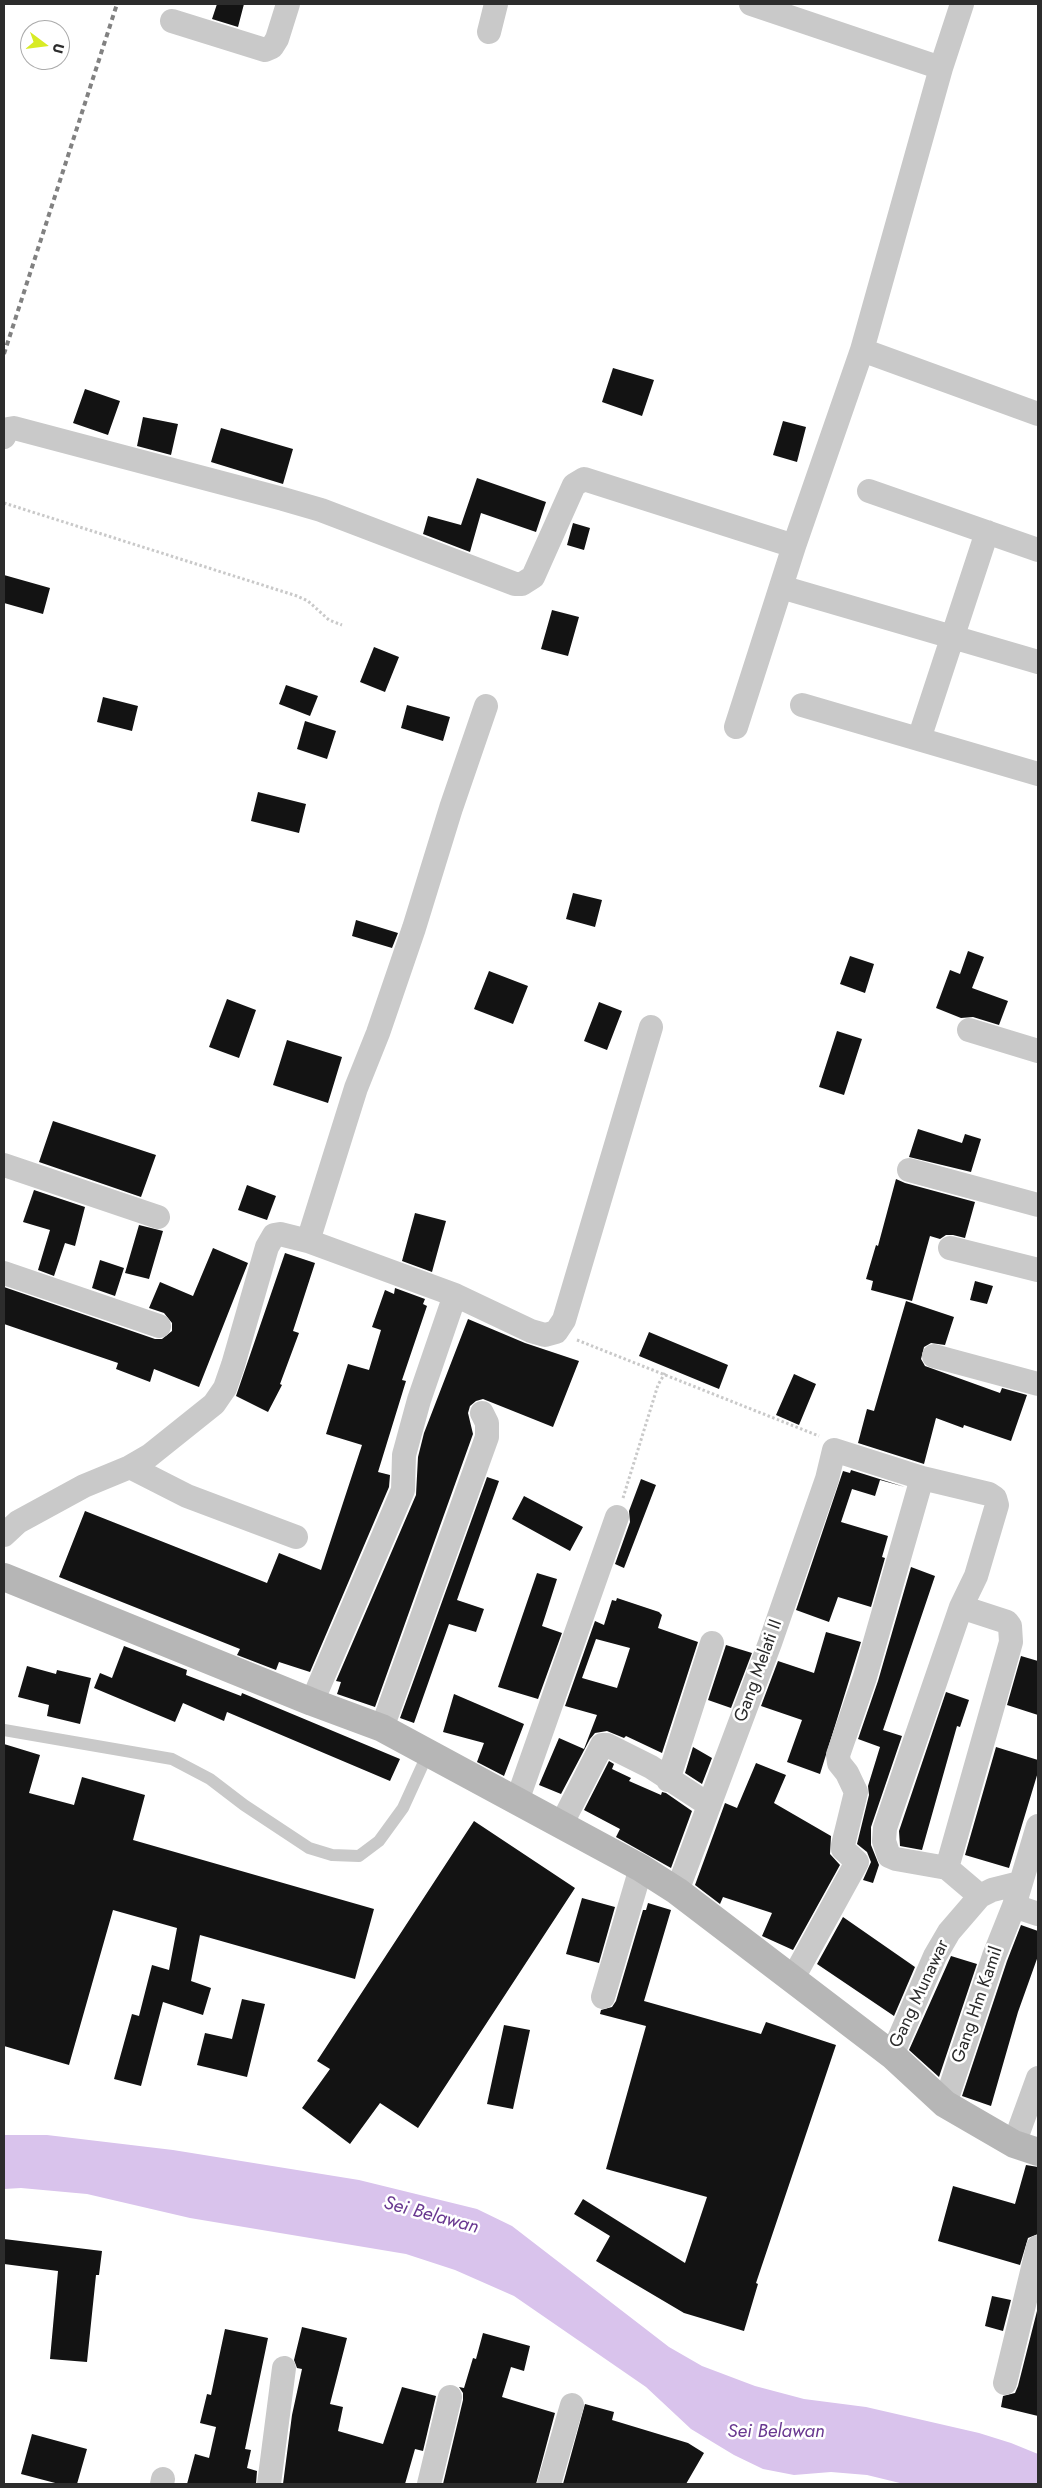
<!DOCTYPE html>
<html>
<head>
<meta charset="utf-8">
<style>
	body { margin:0 }
	#map { position:relative; width:1042px; height:2488px; overflow:hidden; background:#fff; font-family:Jost,sans-serif }
	canvas { display:block }
	.frame { position:absolute; inset:0; border:5px solid #2c2c2c; pointer-events:none }
	.north { position:absolute; left:20px; top:20px; width:50px; height:50px; box-sizing:border-box; background:#fff; border:1px solid #ababab; border-radius:50%; rotate:105deg; font-size:14px; font-weight:700; line-height:20px; text-align:center; color:#2c2c2c }
	.north::after { content:''; display:block; margin:auto; width:18px; height:22px; background:#d8eb25; clip-path:polygon(50% 0,100% 100%,50% 72%,0 100%) }
</style>
</head>
<body>
<div id="map">
<canvas width="1042" height="2488"></canvas>
<div class="frame"></div>
<div class="north">U</div>
</div>
<script>
const c = document.querySelector('canvas').getContext('2d');
c.lineJoin = 'round';
function fillPath(path, color) { c.fillStyle = color; c.fill(path, 'evenodd'); }
const poly = rows => new Path2D(rows.map(r => 'M' + r).join(''));
function strokePath(path, color, width, dash) { c.strokeStyle = color; c.lineWidth = width; c.lineCap = dash ? 'butt' : 'round'; c.setLineDash(dash || []); c.stroke(path); }
function drawText(font, color, halo, rows, align = 'center') {
  c.font = font + ' Jost,sans-serif'; c.lineWidth = 5; c.setLineDash([]); c.textBaseline = 'middle'; c.strokeStyle = halo; c.fillStyle = color; for (const [text, x, y, turn = 0] of rows) {
    c.save(); c.translate(x, y); c.rotate((+turn || 0) * Math.PI / 180); c.textAlign = isNaN(turn) ? turn : align; if (halo) c.strokeText(text, 0, 0); c.fillText(text, 0, 0); c.restore();
  }
}
const water = poly([
	[4,2135,47,2135,173,2150,359,2180,477,2209,512,2226,669,2347,702,2366,755,2386,804,2399,866,2407,979,2433,1011,2443,1038,2454,1038,2484,904,2484,867,2475,831,2472,794,2475,763,2469,734,2455,691,2429,646,2387,514,2296,455,2270,406,2254,190,2218,87,2194,21,2188,4,2189]
]);
const building = poly([
	[217,4,244,4,238,27,212,19],
	[613,368,654,380,642,416,602,402],
	[85,389,120,401,108,435,73,423],
	[143,417,178,424,171,455,137,446],
	[783,421,806,427,797,462,773,455],
	[221,428,293,449,283,484,211,462],
	[477,478,546,502,536,532,481,513,470,552,423,534,428,516,461,525],
	[573,523,590,528,584,550,567,545],
	[4,575,50,588,43,614,4,603],
	[552,610,579,617,568,656,541,649],
	[374,647,399,657,385,692,360,682],
	[286,685,318,696,310,716,279,704],
	[103,697,138,706,132,731,97,722],
	[407,705,450,717,443,741,401,728],
	[305,721,336,731,327,759,297,749],
	[258,792,306,804,299,833,251,821],
	[573,893,602,900,595,927,566,919],
	[356,920,398,933,392,948,352,936],
	[968,951,984,957,972,988,1008,1001,999,1025,973,1017,961,1018,936,1008,950,970,960,974],
	[850,956,874,964,865,993,840,984],
	[489,971,528,986,513,1024,474,1009],
	[227,999,256,1010,239,1058,209,1047],
	[599,1002,622,1011,607,1050,584,1041],
	[837,1031,862,1039,844,1095,819,1087],
	[287,1040,342,1057,328,1103,273,1085],
	[53,1121,156,1155,141,1197,39,1162],
	[918,1129,962,1143,965,1134,981,1139,971,1172,909,1157],
	[896,1179,905,1183,975,1202,965,1238,953,1235,946,1235,940,1239,930,1236,912,1301,871,1290,873,1281,866,1279,876,1245,878,1246],
	[247,1185,276,1196,267,1220,238,1210],
	[34,1190,85,1207,75,1246,65,1243,54,1276,38,1270,50,1230,23,1222],
	[415,1213,446,1221,432,1272,402,1261],
	[139,1225,163,1231,149,1279,125,1273],
	[213,1248,248,1263,199,1387,154,1369,150,1382,116,1369,118,1363,4,1324,4,1287,155,1339,162,1339,172,1331,172,1323,164,1313,149,1308,160,1282,193,1296],
	[285,1253,315,1263,293,1331,299,1333,280,1384,282,1385,268,1412,236,1396],
	[100,1260,124,1268,115,1296,92,1288],
	[975,1281,993,1286,987,1304,970,1300],
	[395,1288,425,1299,423,1304,427,1306,402,1380,406,1381,378,1472,390,1475,389,1487,310,1672,279,1662,276,1670,237,1655,240,1649,59,1577,85,1511,267,1583,279,1553,321,1570,362,1445,326,1434,348,1364,369,1370,381,1330,372,1327,385,1290,394,1294],
	[906,1301,954,1317,945,1345,931,1343,924,1347,921,1359,925,1366,1000,1393,1002,1388,1027,1395,1011,1441,964,1425,963,1428,936,1418,924,1464,858,1443,867,1409,874,1411],
	[468,1319,525,1343,579,1361,553,1427,483,1399,476,1401,470,1406,468,1413,473,1434,375,1707,337,1694,341,1682,336,1681,416,1495,418,1457,424,1433],
	[649,1332,728,1365,719,1389,639,1356],
	[794,1374,816,1384,799,1425,776,1415],
	[851,1470,905,1487,880,1480,875,1496,852,1489,841,1522,888,1536,882,1557,885,1558,871,1607,838,1597,829,1622,796,1610,843,1471,850,1473],
	[487,1477,499,1481,457,1600,484,1609,476,1632,449,1624,414,1723,400,1718],
	[641,1479,656,1485,624,1568,615,1564,630,1522,629,1511],
	[524,1496,583,1527,570,1551,512,1519],
	[911,1567,935,1576,883,1730,902,1736,871,1827,871,1845,879,1865,873,1883,863,1880,871,1862,867,1852,857,1844,869,1795,868,1786,880,1747,858,1739,878,1681],
	[537,1573,557,1579,542,1626,562,1633,538,1699,498,1687],
	[617,1598,659,1612,662,1615,658,1628,698,1642,662,1753,626,1736,624,1738,607,1731,595,1733,590,1739,561,1794,539,1785,559,1738,584,1749,597,1715,565,1706,595,1621,604,1625,612,1600,616,1601],
	[596,1639,630,1648,617,1688,582,1678],
	[826,1632,861,1642,820,1774,787,1762,802,1720,761,1706,778,1661,814,1673],
	[726,1645,752,1653,731,1708,708,1700],
	[124,1646,187,1670,186,1675,241,1696,242,1693,400,1759,390,1781,227,1712,224,1721,183,1703,175,1722,94,1688,100,1673,112,1678],
	[1021,1656,1038,1661,1038,1715,1007,1705],
	[27,1666,56,1674,57,1670,91,1678,80,1724,47,1716,49,1705,18,1697],
	[946,1692,969,1700,960,1727,957,1726,922,1850,900,1846,899,1831],
	[454,1694,524,1724,504,1776,477,1762,484,1743,443,1732],
	[4,1744,40,1755,29,1793,74,1805,82,1777,145,1795,133,1840,374,1909,355,1979,200,1935,191,1981,211,1988,203,2015,163,2002,141,2086,114,2079,132,2014,139,2016,152,1965,169,1970,177,1928,113,1910,69,2065,4,2046],
	[693,1747,712,1758,702,1784,685,1773],
	[996,1747,1038,1760,1038,1772,1009,1868,965,1855],
	[609,1761,614,1764,612,1769,631,1778,629,1781,661,1795,662,1792,666,1793,692,1811,671,1868,616,1837,620,1829,584,1810],
	[756,1763,786,1775,774,1803,831,1836,830,1854,840,1865,793,1950,762,1936,772,1913,723,1897,720,1904,695,1885,725,1803,737,1808],
	[474,1821,575,1888,418,2128,380,2103,350,2144,302,2108,330,2069,317,2061],
	[582,1898,615,1907,599,1963,566,1954],
	[648,1903,671,1910,644,2001,761,2034,766,2022,836,2045,756,2283,758,2284,744,2331,684,2313,596,2261,610,2236,574,2214,583,2199,685,2263,707,2197,606,2169,646,2026,600,2014,601,2010,612,2007,616,2001,643,1910,646,1910],
	[843,1917,915,1967,894,2016,817,1964],
	[1021,1925,1038,1931,1038,1956,1018,2012,991,2106,962,2096,1007,1961],
	[951,1956,977,1964,939,2077,909,2050],
	[242,1999,265,2004,247,2077,197,2065,205,2033,232,2039],
	[504,2025,530,2030,513,2109,487,2104],
	[1026,2165,1038,2167,1038,2234,1028,2238,1020,2265,938,2241,953,2186,1015,2204],
	[4,2239,102,2251,99,2275,96,2275,87,2362,50,2359,58,2271,4,2264],
	[992,2296,1011,2300,1003,2331,985,2326],
	[1038,2307,1038,2416,1001,2407,1003,2396,1015,2393,1018,2386],
	[302,2327,347,2338,330,2404,343,2407,338,2431,383,2444,402,2387,436,2396,423,2451,415,2449,405,2484,283,2484,292,2415,302,2369,297,2368,294,2360],
	[225,2329,268,2338,245,2449,251,2450,247,2468,257,2471,256,2484,187,2484,195,2454,209,2458,216,2427,200,2423,207,2394,211,2395],
	[483,2333,530,2346,524,2371,511,2367,502,2397,555,2413,536,2484,443,2484,463,2400,463,2393,459,2387,464,2388,473,2358,476,2359],
	[585,2404,614,2412,612,2420,688,2443,704,2453,686,2484,563,2484],
	[32,2434,87,2449,77,2484,59,2484,21,2474]
]);
const path = poly([
	[4,503,297,596,308,601,329,620,342,625],
	[577,1340,819,1436],
	[623,1498,658,1385,665,1373]
]);
const lane = poly([
	[4,1730,172,1759,210,1779,244,1805,309,1848,332,1855,359,1856,379,1841,403,1808,429,1751]
]);
const street = poly([
	[751,4,941,68],
	[172,21,265,50,272,47,277,39,288,4],
	[489,32,496,4],
	[862,350,1038,414],
	[4,437,8,429,14,428,283,499,321,510,515,584,522,584,533,577,574,485,584,479,794,546],
	[869,491,1038,550],
	[781,587,1038,662],
	[802,705,1038,774],
	[736,727,794,546,862,350,941,68,962,4],
	[919,739,987,532],
	[969,1030,1038,1051],
	[4,1165,158,1217],
	[909,1170,1038,1205],
	[308,1241,356,1088,378,1033,414,928,451,808,486,706],
	[950,1248,1038,1270],
	[4,1273,159,1326],
	[455,1295,531,1331,545,1335,556,1332,564,1320,651,1027],
	[934,1356,1038,1384],
	[130,1467,187,1496,296,1537],
	[4,1535,18,1522,84,1486,130,1467,149,1456,214,1404,225,1388,233,1365,267,1247,274,1235,280,1234,308,1241,455,1295,419,1400,404,1455,403,1490,312,1702],
	[382,1728,487,1437,487,1423,482,1413],
	[668,1780,712,1643],
	[517,1801,617,1517],
	[561,1825,602,1745,607,1745,651,1767,709,1805],
	[947,1868,896,1859,889,1856,884,1841,885,1828,961,1607],
	[677,1891,770,1643,827,1479,834,1450,922,1478,989,1494,995,1498,997,1505,976,1576,961,1607,1007,1622,1010,1626,1011,1642,947,1868,980,1896],
	[1014,1906,1038,1914],
	[792,1980,857,1862,843,1849,843,1845,856,1792,847,1773,839,1763,838,1755,865,1677,922,1478],
	[603,1997,641,1868],
	[892,2055,935,1956,949,1932,980,1896,992,1890,1020,1883],
	[945,2104,994,1956,1014,1906,1038,1826],
	[1014,2144,1038,2078],
	[1005,2383,1038,2247],
	[162,2484,163,2479],
	[269,2484,284,2368],
	[429,2484,450,2397],
	[549,2484,572,2405]
]);
const secondary = poly([
	[4,1577,312,1702,382,1728,641,1868,677,1891,892,2055,945,2104,1014,2144,1038,2152]
]);
const rail = poly([
	[4,354,117,4]
]);
const streetNames = [
	["Gang Melati II",759,1671,-70],
	["Gang Munawar",920,1994,-65],
	["Gang Hm Kamil",978,2005,-71]
];
const waterNames = [
	["Sei Belawan",431,2216,15],
	["Sei Belawan",776,2432]
];
fillPath(water, '#d9c3ec');
fillPath(building, '#131313');
strokePath(path, '#c9c9c9', 3, [2.5, 2.5]);
strokePath(lane, '#c9c9c9', 12);
strokePath(street, '#c9c9c9', 24);
strokePath(secondary, '#b6b6b6', 28);
strokePath(rail, '#818181', 4, [5, 4]);
drawText('18px', '#2c2c2c', '#fff', streetNames);
drawText('italic 19px', '#693890', '#fff', waterNames);
</script>
</body>
</html>
